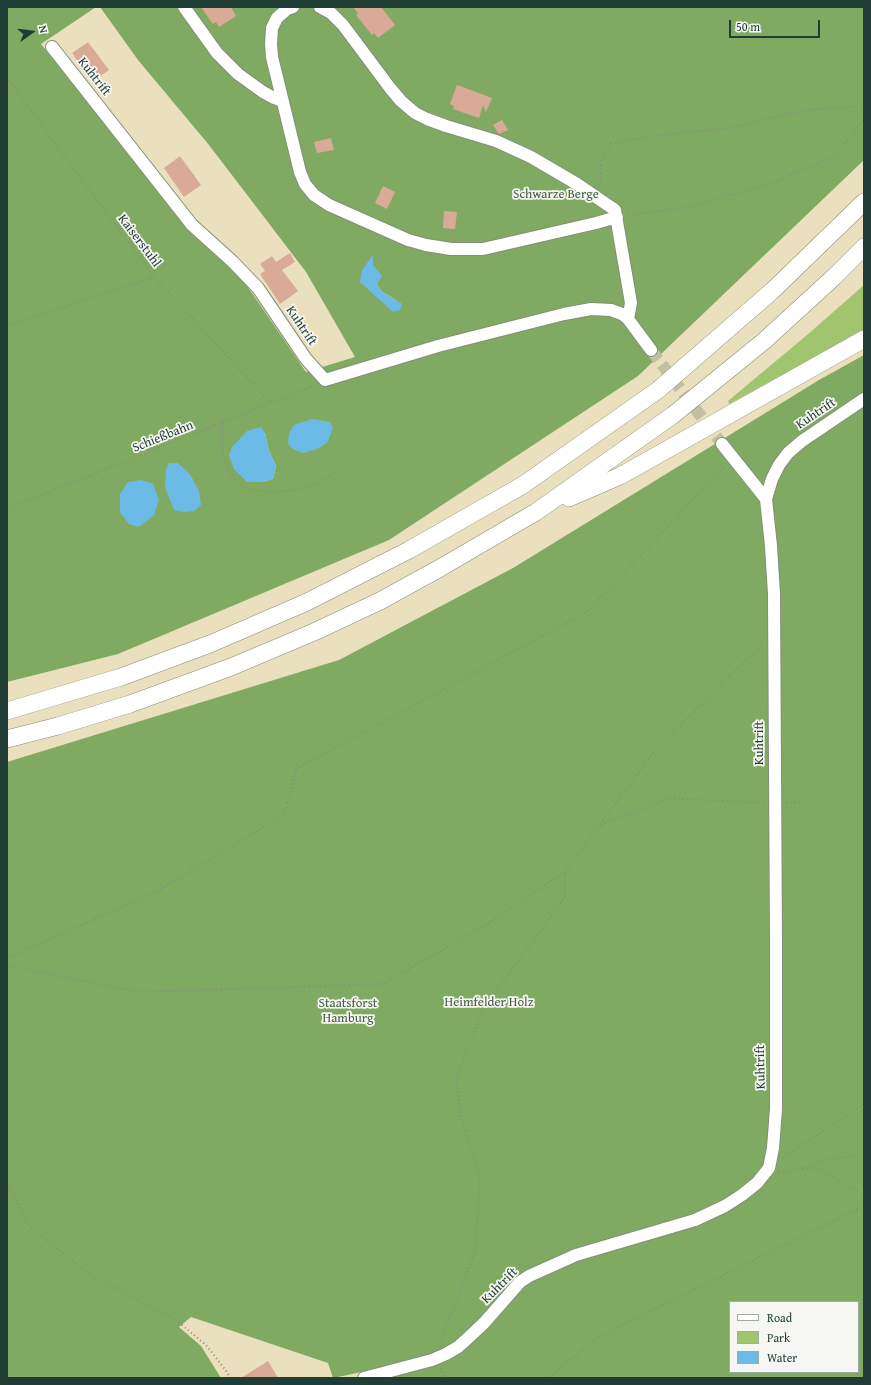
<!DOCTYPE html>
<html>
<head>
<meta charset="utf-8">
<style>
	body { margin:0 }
	#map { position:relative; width:871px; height:1385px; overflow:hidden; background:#ebe0bd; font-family:"Gentium Book Plus",serif }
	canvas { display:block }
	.frame { position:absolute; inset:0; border:8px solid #1f3d34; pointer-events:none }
	.legend { position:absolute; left:729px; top:1301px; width:130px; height:72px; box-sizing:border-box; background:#f6f6f2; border:1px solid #a0aca6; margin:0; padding:5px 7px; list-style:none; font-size:12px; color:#1f3d34 }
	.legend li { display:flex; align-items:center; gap:8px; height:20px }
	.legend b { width:20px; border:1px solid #a0aca6 }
	.north { position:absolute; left:12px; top:12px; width:40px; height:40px; -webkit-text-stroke:3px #f6f6f2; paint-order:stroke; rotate:76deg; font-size:11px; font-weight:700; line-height:16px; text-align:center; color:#1f3d34 }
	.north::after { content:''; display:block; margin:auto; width:14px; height:18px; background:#1f3d34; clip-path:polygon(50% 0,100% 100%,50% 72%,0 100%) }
	.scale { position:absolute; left:729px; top:20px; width:91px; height:18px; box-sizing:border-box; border:2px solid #1f3d34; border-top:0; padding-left:5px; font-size:12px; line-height:14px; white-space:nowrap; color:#1f3d34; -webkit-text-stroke:3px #f6f6f2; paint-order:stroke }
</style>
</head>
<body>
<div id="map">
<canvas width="871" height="1385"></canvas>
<div class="frame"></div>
<ul class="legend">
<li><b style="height:5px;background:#fff"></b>Road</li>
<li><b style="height:11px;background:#a1c56f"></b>Park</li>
<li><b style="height:11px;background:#6cbbe7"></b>Water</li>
</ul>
<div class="north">N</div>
<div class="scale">50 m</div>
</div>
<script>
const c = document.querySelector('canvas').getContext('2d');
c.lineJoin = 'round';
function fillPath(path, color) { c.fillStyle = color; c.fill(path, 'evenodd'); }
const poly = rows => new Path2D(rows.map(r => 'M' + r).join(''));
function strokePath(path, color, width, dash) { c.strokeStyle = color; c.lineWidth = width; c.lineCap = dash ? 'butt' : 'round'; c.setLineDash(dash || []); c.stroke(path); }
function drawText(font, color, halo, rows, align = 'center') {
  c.font = font + ' "Gentium Book Plus",serif'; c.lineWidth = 3.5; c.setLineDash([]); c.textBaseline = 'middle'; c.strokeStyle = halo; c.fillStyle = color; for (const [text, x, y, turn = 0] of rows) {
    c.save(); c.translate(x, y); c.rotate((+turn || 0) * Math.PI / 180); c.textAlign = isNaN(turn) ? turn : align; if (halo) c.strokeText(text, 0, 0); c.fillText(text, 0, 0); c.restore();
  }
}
const green = poly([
	[864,285,864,330,729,404,728,401,807,335]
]);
const forest = poly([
	[7,7,96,7,41,44,195,235,243,280,306,372,355,357,306,272,209,145,138,60,100,7,864,7,864,160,638,376,389,540,118,654,7,682],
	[373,255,373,265,377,284,381,291,402,304,360,282],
	[265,433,269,451,276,466,273,479,262,482],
	[864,355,864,1378,383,1378,376,1369,333,1378,328,1363,191,1317,179,1327,201,1346,221,1378,7,1378,7,762,339,660,513,568,819,380],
	[730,1302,858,1302,858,1372,730,1372]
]);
const water = poly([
	[373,255,373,265,382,276,377,284,381,291,402,304,400,310,393,312,360,282,362,270],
	[312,419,330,422,333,428,327,443,317,449,303,453,293,449,288,444,289,433,294,425],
	[261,427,265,433,269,451,276,466,273,479,262,482,247,482,234,469,229,455,232,447,247,431],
	[169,463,178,463,190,474,199,491,201,505,194,511,184,512,174,510,165,487,166,470],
	[141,480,153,484,159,500,154,515,139,527,129,524,120,512,120,494,128,482]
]);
const building = poly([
	[201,7,231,7,236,16,219,27,216,22,213,24],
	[353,7,381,7,395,25,378,38,374,33,372,35,356,15,358,13],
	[88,42,109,70,92,82,72,53],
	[457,85,492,98,486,112,483,105,479,118,453,109,454,106,450,104],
	[502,120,508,130,499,134,493,125],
	[331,138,334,150,317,153,314,142],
	[180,156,201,185,184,197,164,168],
	[383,186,395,192,387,209,375,203],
	[444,211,457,212,455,229,443,228],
	[290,253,295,262,282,270,298,291,280,304,260,274,265,271,260,264,272,256,276,262],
	[268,1361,278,1378,241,1378]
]);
const minorTunnel = poly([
	[651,350,722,444]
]);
const path = poly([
	[7,78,154,277,270,402],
	[600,185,601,159,611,144,652,136,731,128,785,114,816,109,864,106],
	[628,215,690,207,769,184,832,158,856,130,864,118],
	[7,326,154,277],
	[223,422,222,435,223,454,228,470,236,481,243,487,255,490,269,492,300,490,317,483,333,474,337,467],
	[7,509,315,385],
	[787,803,803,802],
	[600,825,669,798,764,803],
	[7,958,154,893,285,814,296,769,587,612,725,466],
	[7,965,137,992,382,984,486,925,565,872,656,749,753,653,763,648],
	[783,1158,864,1104],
	[801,1168,826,1160,864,1154],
	[779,1171,786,1172,810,1168,818,1169,864,1195],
	[7,1182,29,1226,89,1274,176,1320,206,1345,227,1372,230,1378],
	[440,1343,475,1252,480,1178,461,1117,456,1079,483,1009,565,897,565,872],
	[441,1368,445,1378],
	[549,1378,596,1338,864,1206]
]);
const minor = poly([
	[184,7,217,53,238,74,263,92,274,98,282,101],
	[293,7,287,9,277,18,272,28,271,44,272,57,300,172,305,184,314,195,329,205,408,240,426,245,451,249,483,249,596,223,617,217],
	[320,7,331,13,343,25,390,88,401,101,415,113,427,119,446,126,496,141,531,157,577,184,615,210,631,303,628,319],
	[52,47,192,225,233,262,258,288,306,359,325,380,438,346,564,314,591,309,611,310,622,314,628,319,651,350],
	[722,444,766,499],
	[364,1378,432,1360,446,1354,458,1347,468,1338,484,1323,520,1282,529,1276,576,1255,695,1220,725,1206,742,1195,757,1183,769,1168,773,1148,776,1109,776,940,774,594,771,546,766,499,772,479,779,465,788,453,802,441,864,399]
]);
const highway = poly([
	[569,498,620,476,864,339],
	[7,711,121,677,210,644,307,602,409,550,523,485,658,390,772,291,864,202],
	[7,739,58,726,130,704,231,667,314,632,380,601,440,568,536,512,673,415,764,341,834,277,864,247]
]);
const streetNames = [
	["Kuhtrift",94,77,52],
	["Kaiserstuhl",139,241,53],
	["Kuhtrift",301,326,56],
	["Kuhtrift",816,414,-34],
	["Schießbahn",163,437,-22],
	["Kuhtrift",760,743,-90],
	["Kuhtrift",761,1067,-91],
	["Kuhtrift",500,1286,-45]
];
const parkNames = [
	["Schwarze Berge",556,195],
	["Heimfelder Holz",489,1003],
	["Staatsforst",348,1004],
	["Hamburg",348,1019]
];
fillPath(green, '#a1c56f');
fillPath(forest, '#80aa62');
fillPath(water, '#6cbbe7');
fillPath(building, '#d9ab96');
strokePath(minorTunnel, '#c2bfa2', 12, [12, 6]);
strokePath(minor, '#858e78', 14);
strokePath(highway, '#858e78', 18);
strokePath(path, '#858e78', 2, [1, 3]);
strokePath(minor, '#fff', 12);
strokePath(highway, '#fff', 17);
drawText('13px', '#1f3d34', '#f6f6f2', streetNames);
drawText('13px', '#405f43', '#f6f6f2', parkNames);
</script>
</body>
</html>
